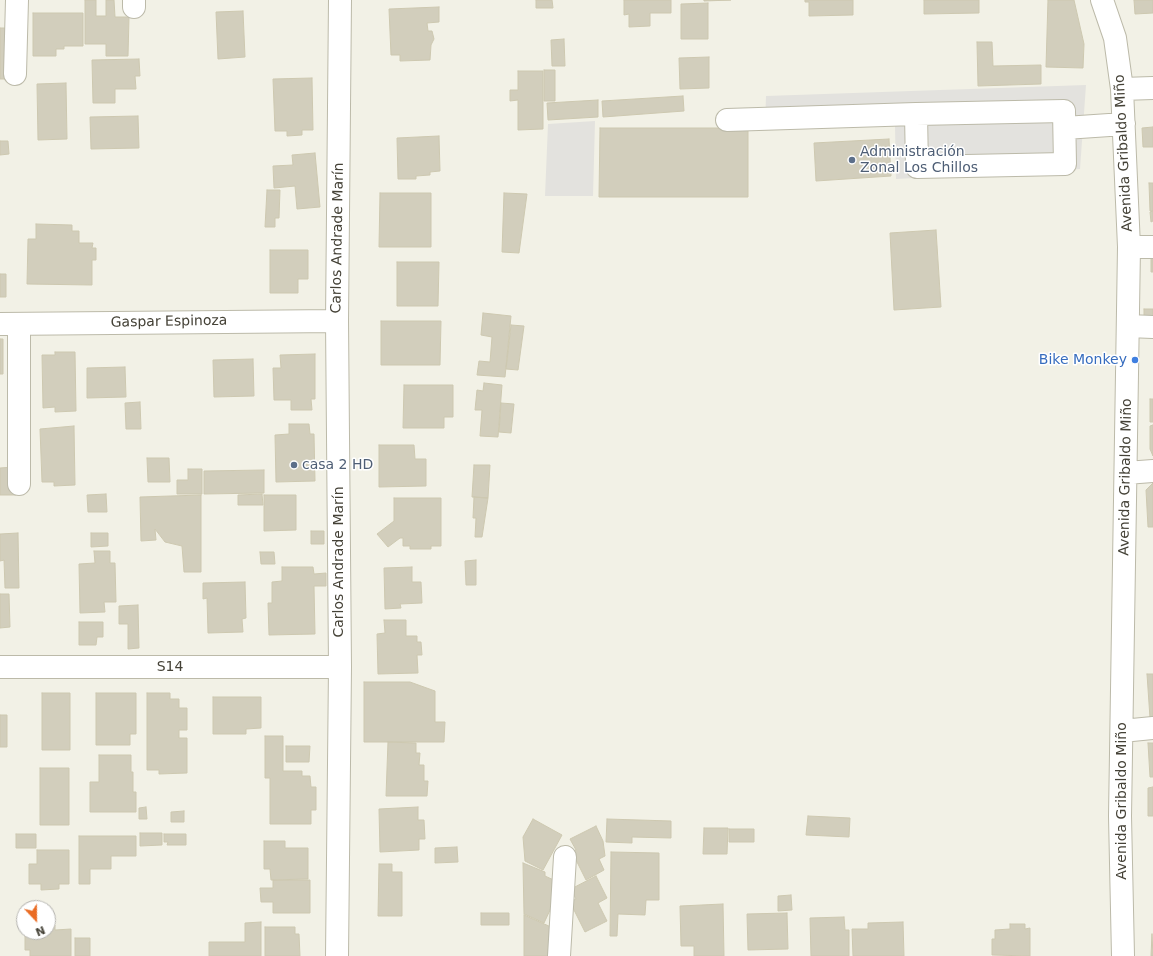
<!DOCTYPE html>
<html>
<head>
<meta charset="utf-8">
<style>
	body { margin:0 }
	#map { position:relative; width:1153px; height:956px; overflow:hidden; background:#f2f1e6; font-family:"DejaVu Sans",sans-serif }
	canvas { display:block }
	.north { position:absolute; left:16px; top:900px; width:40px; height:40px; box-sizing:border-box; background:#fff; border:1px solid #b4b3af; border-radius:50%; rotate:158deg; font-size:11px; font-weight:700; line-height:16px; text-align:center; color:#444136 }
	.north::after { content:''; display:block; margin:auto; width:14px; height:18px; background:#ea6c24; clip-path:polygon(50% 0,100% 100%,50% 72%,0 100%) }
</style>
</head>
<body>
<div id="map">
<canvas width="1153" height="956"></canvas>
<div class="north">N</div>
</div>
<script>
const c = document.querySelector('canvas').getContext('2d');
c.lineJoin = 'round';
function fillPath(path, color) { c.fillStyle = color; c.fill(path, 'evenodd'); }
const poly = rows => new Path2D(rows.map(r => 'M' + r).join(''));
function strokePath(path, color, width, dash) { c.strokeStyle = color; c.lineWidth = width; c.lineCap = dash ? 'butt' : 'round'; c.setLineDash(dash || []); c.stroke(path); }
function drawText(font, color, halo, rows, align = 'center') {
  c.font = font + ' "DejaVu Sans",sans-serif'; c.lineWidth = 3; c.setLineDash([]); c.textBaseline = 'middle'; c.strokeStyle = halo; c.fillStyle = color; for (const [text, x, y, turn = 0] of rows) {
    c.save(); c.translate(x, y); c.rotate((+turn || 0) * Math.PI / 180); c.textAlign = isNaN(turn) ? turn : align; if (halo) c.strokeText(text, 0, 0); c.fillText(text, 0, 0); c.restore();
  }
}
const parking = poly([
	[1086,85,1080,169,896,179,895,126,765,128,766,96],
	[595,121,593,196,545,196,548,124]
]);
const building = poly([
	[85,0,96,0,96,16,106,16,106,0,114,0,115,17,129,17,128,56,106,56,106,44,85,44,85,0],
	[536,0,552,0,553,8,536,8,536,0],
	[624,0,671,0,671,13,650,13,650,26,629,27,629,14,624,15,624,0],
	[704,0,731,0,704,1,704,0],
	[805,0,853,0,853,15,809,16,809,2,805,2,805,0],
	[924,0,979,0,979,13,924,14,924,0],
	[1048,0,1074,0,1084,44,1083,68,1046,67,1048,0],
	[1134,0,1153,0,1153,13,1135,14,1134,0],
	[708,3,708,39,681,39,681,4,708,3],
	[439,7,439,22,427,23,428,31,432,31,434,39,431,45,430,60,400,61,400,55,391,55,389,9,439,7],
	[243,11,245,57,218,59,216,12,243,11],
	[33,13,83,13,83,46,64,46,64,49,56,49,56,56,33,56,33,13],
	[0,28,7,28,12,79,0,79,0,28],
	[564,39,565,66,552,66,551,40,564,39],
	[977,42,992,42,993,66,1041,65,1041,84,978,86,977,42],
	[709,57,709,88,680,89,679,58,709,57],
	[139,59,140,76,135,76,136,89,115,89,115,103,93,103,92,60,139,59],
	[544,70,555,70,555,101,544,101,544,70],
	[518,71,543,71,543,129,518,130,518,100,510,101,510,90,518,90,518,71],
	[312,78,313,130,302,130,302,135,287,136,287,131,275,131,273,79,312,78],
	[66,83,67,139,38,140,37,84,66,83],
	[683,96,684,111,603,117,602,101,683,96],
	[598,100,598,117,548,120,547,103,598,100],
	[138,116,139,148,91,149,90,117,138,116],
	[1153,127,1153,147,1143,147,1142,128,1153,127],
	[600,128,748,128,748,197,599,197,600,128],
	[439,136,440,171,430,172,430,175,416,176,416,179,398,179,397,138,439,136],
	[889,139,891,176,816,181,814,143,889,139],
	[0,141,8,141,9,154,0,155,0,141],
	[315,153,320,207,297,209,295,186,274,188,273,166,293,165,292,155,315,153],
	[1149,183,1153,183,1153,211,1150,211,1149,183],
	[267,190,280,190,279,218,275,218,275,227,265,227,267,190],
	[380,193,431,193,431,247,379,247,380,193],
	[504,193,527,194,519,253,502,252,504,193],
	[1153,211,1153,221,1151,222,1150,212,1153,211],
	[36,224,72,225,72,231,79,231,79,243,93,243,92,248,96,248,96,260,92,260,92,285,27,284,28,239,36,239,36,224],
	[936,230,941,307,894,310,890,233,936,230],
	[270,250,308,250,308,279,298,279,298,293,270,293,270,250],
	[1151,250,1153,250,1153,272,1151,272,1151,250],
	[397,262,439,262,438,306,397,306,397,262],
	[0,274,6,274,6,297,0,297,0,274],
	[1144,309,1153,309,1153,322,1144,322,1144,309],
	[483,313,511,316,505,377,477,375,479,361,490,362,492,337,481,335,483,313],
	[381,321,441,321,440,365,381,365,381,321],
	[511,325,524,326,518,370,506,369,511,325],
	[0,339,3,339,3,374,0,374,0,339],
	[55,352,75,352,76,411,55,412,55,407,43,408,42,355,55,355,55,352],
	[315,354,315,399,311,399,312,410,291,410,291,400,274,400,273,368,281,368,280,355,315,354],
	[253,359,254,396,214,397,213,360,253,359],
	[125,367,126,397,87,398,87,368,125,367],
	[484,383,502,385,498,437,480,436,482,410,475,410,477,390,483,391,484,383],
	[404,385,453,385,453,417,444,417,444,428,403,428,404,385],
	[1150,399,1153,399,1153,422,1150,422,1150,399],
	[140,402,141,429,126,429,125,403,140,402],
	[501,403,514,404,511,433,499,432,501,403],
	[289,424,309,424,310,434,314,434,315,481,276,482,275,435,289,434,289,424],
	[1153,425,1153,456,1150,449,1150,426,1153,425],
	[74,426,75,485,54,486,54,482,42,482,40,429,74,426],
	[379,445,414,445,415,459,426,459,426,486,379,487,379,445],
	[147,458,169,458,170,482,148,482,147,458],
	[474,465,490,465,488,498,472,497,474,465],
	[15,467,16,495,0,495,0,468,15,467],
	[188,469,202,469,202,494,177,494,177,480,188,480,188,469],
	[264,470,264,493,204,494,204,471,264,470],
	[1153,483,1153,527,1148,527,1146,490,1153,483],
	[106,494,107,512,88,512,87,495,106,494],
	[262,494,263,505,238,505,238,495,262,494],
	[201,495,201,572,184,572,182,546,165,542,155,529,156,540,141,541,140,497,201,495],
	[264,495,296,495,296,530,264,531,264,495],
	[474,497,488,498,482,537,475,537,476,518,473,518,474,497],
	[394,498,441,498,441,546,431,546,431,549,410,549,410,546,403,546,403,538,400,538,388,547,377,534,394,521,394,498],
	[311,531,324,531,324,544,311,544,311,531],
	[18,533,19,588,5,588,4,560,0,561,0,534,18,533],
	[91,533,108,533,108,546,91,547,91,533],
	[94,551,110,551,110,563,115,563,116,602,104,602,105,612,80,613,79,564,95,563,94,551],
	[260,552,274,552,275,564,261,564,260,552],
	[476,560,476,585,466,585,465,561,476,560],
	[282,567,313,567,314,574,326,573,326,586,314,586,315,634,269,635,268,603,272,603,272,582,282,581,282,567],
	[412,567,412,582,421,582,422,603,400,604,401,608,385,609,384,568,412,567],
	[245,582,246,618,242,619,243,632,208,633,207,598,203,599,203,583,245,582],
	[0,594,9,594,10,627,0,628,0,594],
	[138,605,139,648,128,649,128,624,119,624,119,606,138,605],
	[384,620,406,620,406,636,417,636,417,642,421,642,422,655,417,655,418,673,378,674,377,634,385,633,384,620],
	[79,622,103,622,103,637,97,637,96,645,79,645,79,622],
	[1147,674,1153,674,1153,717,1150,718,1147,674],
	[364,682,410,682,435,691,435,722,445,722,444,742,364,742,364,682],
	[42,693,70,693,70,750,42,750,42,693],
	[96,693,136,693,136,734,130,734,130,745,96,745,96,693],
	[147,693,170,693,170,699,179,699,179,708,187,708,187,730,179,730,179,738,187,738,187,773,159,774,159,770,147,770,147,693],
	[213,697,261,697,261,728,246,729,246,734,213,734,213,697],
	[0,715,7,715,7,747,0,747,0,715],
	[265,736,283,736,283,771,302,771,302,776,310,776,311,787,316,787,316,810,311,810,311,824,270,824,270,778,265,778,265,736],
	[388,742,416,743,416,753,420,753,419,765,424,765,424,781,428,781,427,796,386,796,388,742],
	[1148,743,1153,743,1153,777,1150,777,1148,743],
	[286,746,310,746,309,762,286,762,286,746],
	[99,755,131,755,131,772,133,772,133,792,136,792,136,812,90,812,90,782,99,782,99,755],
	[40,768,69,768,69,825,40,825,40,768],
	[1153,787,1153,816,1148,816,1148,788,1153,787],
	[146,807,147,819,139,819,139,808,146,807],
	[418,807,418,820,424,820,425,839,419,839,419,850,380,852,379,809,418,807],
	[184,811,184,822,171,822,171,812,184,811],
	[808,816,850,818,849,837,806,835,808,816],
	[533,819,562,835,543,870,525,861,523,837,533,819],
	[607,819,671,821,671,838,632,837,632,843,606,842,607,819],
	[596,826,603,841,605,856,599,859,604,870,586,880,572,852,576,850,570,839,596,826],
	[704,828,728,828,727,854,703,854,704,828],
	[729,829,754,829,754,842,729,842,729,829],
	[140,833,162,833,162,845,140,846,140,833],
	[16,834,36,834,36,848,16,848,16,834],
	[164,834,186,834,186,845,167,845,168,842,164,842,164,834],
	[79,836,136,836,136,856,111,856,111,869,90,869,90,884,79,884,79,836],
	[264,841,285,841,285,848,308,848,308,879,271,880,270,869,264,869,264,841],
	[457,847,458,862,435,863,435,848,457,847],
	[37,850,69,850,69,884,59,884,59,889,41,890,41,884,29,884,29,864,37,864,37,850],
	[611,852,659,853,659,900,646,900,645,915,618,914,617,936,610,936,611,852],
	[523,863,545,872,545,876,558,882,557,895,544,923,524,914,523,863],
	[379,864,392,864,392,872,402,872,402,916,378,916,379,864],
	[596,876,607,898,598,903,607,921,585,932,570,902,576,899,571,889,596,876],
	[273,880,310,880,310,913,273,913,273,902,261,902,260,888,273,888,273,880],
	[791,895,792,910,778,911,778,896,791,895],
	[723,904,724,956,694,956,694,946,681,946,680,906,723,904],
	[481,913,509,913,509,925,481,925,481,913],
	[787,913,788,949,748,950,747,914,787,913],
	[524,915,560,931,552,956,524,956,524,915],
	[844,917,845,930,849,930,849,956,811,956,810,918,844,917],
	[261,922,261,956,209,956,209,942,245,942,245,923,261,922],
	[903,922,904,956,853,956,852,929,868,929,868,923,903,922],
	[1010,924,1025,924,1025,929,1030,928,1030,956,992,955,992,939,995,939,995,930,1010,929,1010,924],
	[48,925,55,925,55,930,71,929,71,956,30,956,30,950,25,950,25,932,48,932,48,925],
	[265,927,295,927,295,934,299,934,300,956,265,956,265,927],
	[1152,934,1153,956,1151,956,1152,934],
	[75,938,90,938,90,956,75,956,75,938]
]);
const minor = poly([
	[1102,0,1115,38,1122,89,1129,247,1120,816,1123,956],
	[134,7,134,0],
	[15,74,17,0],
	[1122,89,1153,88],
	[727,120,916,114,1064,111,1065,164,917,167,916,114],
	[1065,128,1124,124],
	[1129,247,1153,247],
	[0,324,337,321],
	[1128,326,1153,327],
	[1126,473,1153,471],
	[19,484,19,324],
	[0,667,340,667],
	[1122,731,1153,728],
	[337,956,340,667,337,321,340,0],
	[559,956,565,857]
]);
const markers = [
	[852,160,4,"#5c6f8a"],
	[1135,360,4,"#3f7fe0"],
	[294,465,4,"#5c6f8a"]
];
const serviceNames = [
	["Administración",860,152],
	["Zonal Los Chillos",860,168],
	["casa 2 HD",302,465]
];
const streetNames = [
	["Avenida Gribaldo Miño",1124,153,-93],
	["Carlos Andrade Marín",338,238,-89],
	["Gaspar Espinoza",169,322,-1],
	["Avenida Gribaldo Miño",1126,477,-89],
	["Carlos Andrade Marín",339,562,-90],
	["S14",170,667],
	["Avenida Gribaldo Miño",1122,801,-90]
];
const shopNames = [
	["Bike Monkey",1127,360]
];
fillPath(parking, '#e3e2de');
fillPath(building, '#d2cebc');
strokePath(building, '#cdc8b0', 1);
strokePath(minor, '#bcbaa9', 24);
strokePath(minor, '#fff', 22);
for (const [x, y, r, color] of markers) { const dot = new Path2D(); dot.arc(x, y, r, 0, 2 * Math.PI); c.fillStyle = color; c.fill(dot); strokePath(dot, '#fff', 1.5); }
drawText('14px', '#4e5e75', '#fff', serviceNames, 'left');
drawText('14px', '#444136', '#fff', streetNames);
drawText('14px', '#366cbe', '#fff', shopNames, 'right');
</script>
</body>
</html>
